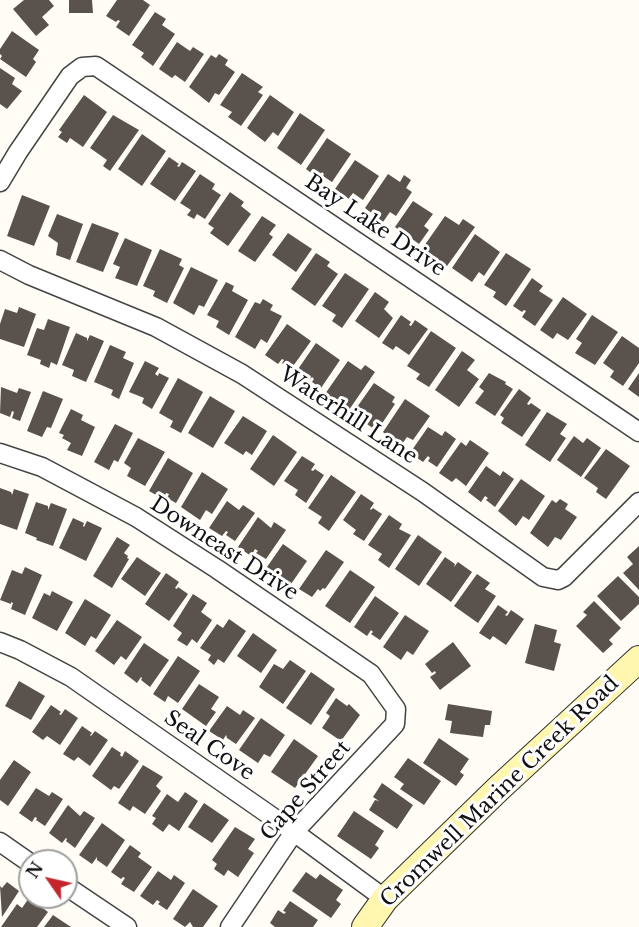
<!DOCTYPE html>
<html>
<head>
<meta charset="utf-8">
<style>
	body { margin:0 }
	#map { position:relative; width:639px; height:927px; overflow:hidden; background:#fffdf5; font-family:"Libre Baskerville",serif }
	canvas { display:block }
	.north { position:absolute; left:18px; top:849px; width:60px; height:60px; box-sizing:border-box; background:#fff; border:2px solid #a0a0a0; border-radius:50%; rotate:304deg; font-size:16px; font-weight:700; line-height:24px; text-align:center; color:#111 }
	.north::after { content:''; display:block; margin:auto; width:21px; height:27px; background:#c4262e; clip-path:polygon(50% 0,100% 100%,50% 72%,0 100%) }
</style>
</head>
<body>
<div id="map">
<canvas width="639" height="927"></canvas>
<div class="north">N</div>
</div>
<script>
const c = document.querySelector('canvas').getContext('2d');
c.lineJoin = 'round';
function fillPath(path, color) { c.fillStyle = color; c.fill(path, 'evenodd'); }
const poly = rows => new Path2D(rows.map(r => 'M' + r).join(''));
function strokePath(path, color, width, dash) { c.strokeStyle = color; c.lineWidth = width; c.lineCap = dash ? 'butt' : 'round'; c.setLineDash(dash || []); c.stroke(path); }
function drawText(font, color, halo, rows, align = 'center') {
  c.font = font + ' "Libre Baskerville",serif'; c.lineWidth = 6; c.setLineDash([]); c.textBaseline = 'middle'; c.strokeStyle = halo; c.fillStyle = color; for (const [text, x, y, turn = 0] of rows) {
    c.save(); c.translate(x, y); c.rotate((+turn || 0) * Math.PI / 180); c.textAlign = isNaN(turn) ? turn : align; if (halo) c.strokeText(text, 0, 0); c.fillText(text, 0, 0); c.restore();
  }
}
const building = poly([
	[24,0,49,0,54,6,42,17,49,25,36,36,13,9],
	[69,0,92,0,93,13,69,13],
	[117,0,143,0,150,5,129,36,116,27,120,21,118,20,116,22,106,16],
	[155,12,166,19,162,25,175,34,153,66,141,57,144,53,132,45],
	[12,31,39,50,33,59,36,62,26,77,0,59,2,56,0,54,0,49],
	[177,42,190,51,193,47,204,54,185,82,175,75,172,78,159,69],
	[219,54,228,60,225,65,235,72,219,95,215,93,209,103,189,87,211,55,216,58],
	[0,68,15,78,12,84,22,91,7,109,0,104],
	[242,73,263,87,258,92,263,95,241,126,228,117,232,112,220,105],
	[84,95,107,112,83,147,70,138,67,143,58,137,62,132,59,130],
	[270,95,294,112,278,136,273,132,265,142,247,128],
	[300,113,325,130,301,165,277,148],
	[113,115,139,130,110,171,103,166,107,160,90,148],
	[142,134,166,151,142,186,118,169],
	[327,138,351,154,332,182,323,176,324,174,322,172,318,178,306,169],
	[169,157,179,164,177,166,179,167,182,162,196,171,175,201,150,184],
	[355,160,379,176,363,200,353,193,349,199,335,189],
	[200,174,215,184,212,189,221,195,205,219,197,214,194,219,187,215,191,210,180,203],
	[388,174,400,182,404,175,411,180,406,188,412,192,396,216,390,212,383,222,365,208],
	[230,192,244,202,241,206,251,214,228,246,210,233,214,228,208,224],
	[22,195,50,206,34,246,7,236],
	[413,201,433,214,424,226,429,230,419,244,408,236,406,238,402,235,403,233,395,227],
	[57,214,83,224,70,260,56,255,58,243,48,236],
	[262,216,276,225,269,234,273,237,255,262,238,251],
	[445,216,459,225,463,219,475,227,447,266,422,249],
	[92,223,119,233,103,272,76,262],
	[288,233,312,249,296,272,272,255],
	[475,234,500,252,484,276,479,272,472,282,452,268],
	[125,238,152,250,137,286,115,278,120,267,113,264],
	[160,249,182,259,179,265,184,268,167,303,153,296,155,291,143,286],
	[316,253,330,262,327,266,338,274,315,306,291,289],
	[506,253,531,269,506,306,493,297,496,292,484,285],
	[191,267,218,280,204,307,199,305,194,315,173,303],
	[345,273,369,289,342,328,332,321,336,315,322,306],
	[532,278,543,286,539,291,553,300,535,326,522,317,526,311,524,310,522,312,513,306],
	[226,282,234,286,232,291,248,300,229,335,216,327,219,321,207,315],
	[375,292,389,302,384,309,393,318,379,338,355,321],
	[563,297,587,314,568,340,557,333,553,339,540,330],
	[263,299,273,305,270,310,282,316,267,343,261,339,255,349,235,337,255,302,260,304],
	[19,307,36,314,24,347,0,339,0,324,5,309,17,313],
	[401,315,411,322,409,325,411,326,415,320,428,329,409,355,396,346,393,350,382,343],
	[592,315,618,332,595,365,575,353,582,343,576,339],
	[48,319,70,327,57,365,51,362,49,368,40,364,41,360,27,355,37,328,44,330],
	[287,324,311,341,291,369,282,363,284,360,282,359,278,364,265,355],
	[431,331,456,348,429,387,416,379,420,374,407,366],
	[76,333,87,338,87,341,90,335,104,341,86,382,72,376,74,370,62,365],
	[622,336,639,348,639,363,623,386,610,377,614,371,603,363],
	[316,343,340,360,321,388,312,382,314,379,312,377,307,383,294,375],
	[110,345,126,352,123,358,134,363,119,399,111,395,113,390,94,382],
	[462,351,475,360,467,370,479,379,459,407,435,390],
	[145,361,159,368,155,374,158,376,159,373,169,378,152,409,142,403,144,398,129,392],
	[348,361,361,370,365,365,375,372,349,410,325,394],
	[489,373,506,382,505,384,513,389,495,416,475,403,484,391,479,387],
	[639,373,639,397,628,389],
	[178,378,203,392,181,433,170,427,173,421,159,413],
	[374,383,395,397,392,402,395,404,377,431,364,422,368,416,366,414,364,417,355,410],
	[1,387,17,393,19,388,31,392,20,421,12,418,14,412,12,411,10,417,0,413],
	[519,389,531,398,527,404,529,405,531,403,541,410,522,437,501,423,504,418,500,415],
	[43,391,63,399,51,428,47,427,42,437,27,431],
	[210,396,235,411,213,448,188,433],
	[405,399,430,416,413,440,407,437,400,447,383,432],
	[71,409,83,415,81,420,95,427,82,456,67,450,71,443,62,438,64,435,59,433],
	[547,412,567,424,560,434,566,438,550,462,525,445],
	[243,416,267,431,252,455,246,451,243,455,224,443],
	[115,424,133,433,118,462,114,460,109,470,94,462],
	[428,427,442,436,445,431,456,439,437,467,428,461,430,458,428,456,423,462,410,453],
	[273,435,297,452,274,486,250,469],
	[574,436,583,443,587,438,601,448,581,477,557,460],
	[138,438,165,452,145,486,127,476,131,468,124,463],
	[470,440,489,453,466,486,456,478,452,482,439,473,461,442,466,446],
	[606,449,630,466,606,499,596,492,598,488,584,478],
	[302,456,315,464,311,470,313,471,315,469,324,475,306,503,295,495,298,490,284,481],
	[168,458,193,473,176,503,167,498,169,494,166,493,163,499,149,491],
	[486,466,500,476,503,471,514,479,495,507,486,500,488,498,485,496,481,502,468,492],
	[202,472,228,489,212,514,206,510,200,520,181,507],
	[331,475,356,492,329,531,318,523,322,517,308,508],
	[521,479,545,496,529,520,523,516,516,526,498,511],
	[0,488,11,492,12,495,14,489,29,494,17,530,0,524],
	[361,494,374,503,370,509,371,510,373,508,382,514,364,541,353,534,356,530,343,520],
	[560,499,568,504,565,509,577,517,561,540,555,537,548,547,530,533,552,500,556,503],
	[227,501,239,510,243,505,255,513,235,541,226,535,228,532,226,531,222,536,209,528],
	[36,502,48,506,48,510,51,503,67,509,53,546,36,540,37,538,25,533],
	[389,515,402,524,399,529,411,535,389,568,378,560,382,554,368,545],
	[258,517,271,528,274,522,286,530,266,559,256,553,258,551,255,549,251,556,238,547],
	[73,518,84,523,83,526,84,527,87,521,102,528,86,561,59,548],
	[418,535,442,552,419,586,395,569],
	[117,537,130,545,124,553,128,556,127,558,129,559,112,588,93,576],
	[283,544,307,561,291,584,267,567],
	[639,546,639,590,623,573,633,564,627,557],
	[326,550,344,562,325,589,323,588,320,591,318,589,312,597,299,589],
	[137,557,161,573,145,596,121,579],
	[445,557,455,564,454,567,458,562,472,572,451,602,426,584],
	[25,567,42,575,25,615,11,609,13,603,11,602,11,604,0,600,12,570,22,574],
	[350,570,375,587,350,623,325,606],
	[166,573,179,582,175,588,177,589,178,587,188,594,169,621,145,604],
	[477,574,490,583,485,589,496,596,478,623,454,606],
	[618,576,639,597,639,604,621,621,597,596],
	[52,591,73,602,57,631,32,618,44,593,50,596],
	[193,594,207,603,201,612,212,620,197,643,192,639,187,646,177,640,182,633,173,626],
	[375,596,399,613,380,640,371,634,373,632,371,630,367,636,354,627],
	[85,599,111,615,96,639,91,636,85,646,65,633],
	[594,601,621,628,609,640,613,644,603,653,576,626,587,615,583,612],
	[498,605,508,612,505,615,507,616,511,610,524,619,506,645,493,636,490,640,479,633],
	[405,615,429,631,413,655,407,651,401,660,383,647],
	[229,619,246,631,224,663,218,659,214,665,208,660,211,655,200,648,217,624,223,628],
	[117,620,142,637,126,660,121,656,114,665,95,651],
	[535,624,557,630,554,642,561,644,554,671,525,663],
	[253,633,277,650,261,673,237,656],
	[453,642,471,666,440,690,430,677,436,673,435,671,432,673,425,664],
	[144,643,169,660,150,687,141,680,142,678,141,677,137,683,124,673],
	[178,656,200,671,178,703,168,696,165,702,153,694],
	[290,660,306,671,283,704,259,687,274,664,283,669],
	[311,672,335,689,311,725,286,708],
	[19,681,45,696,31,720,5,706],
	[199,684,219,697,211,709,216,712,206,726,182,709],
	[336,698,347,706,349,704,360,715,341,741,322,728,330,716,326,713],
	[448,704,492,711,490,725,485,725,483,737,450,733,452,721,445,720],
	[51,705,61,712,59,714,61,715,65,709,78,718,60,745,47,736,43,740,32,732],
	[227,706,240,715,243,710,255,718,236,744,227,738,226,735,223,740,209,731],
	[261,718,285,735,270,757,264,754,258,763,239,750],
	[82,726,92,733,90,735,91,736,95,731,108,740,90,766,78,757,74,761,63,754],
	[439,738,469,759,460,772,464,775,456,786,423,763],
	[294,739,318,756,295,788,271,772],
	[112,747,121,753,120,755,122,757,125,751,139,761,119,789,114,786,111,790,92,776],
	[408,758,441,781,424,805,400,789,404,784,394,777],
	[14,760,31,772,8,806,0,800,0,780],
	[143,765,163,777,156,786,161,791,145,814,133,806,130,811,118,803],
	[382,783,413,805,397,829,369,810,375,800,379,801,373,797],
	[36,788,49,796,52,792,63,799,45,826,36,820,37,818,35,817,32,822,19,813],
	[185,792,198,801,179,831,169,824,163,832,152,824,156,818,152,816,167,794,178,802],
	[204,803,229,820,212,843,188,827],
	[68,805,80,816,84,811,95,818,75,848,66,841,67,839,66,838,62,843,49,833],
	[354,811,384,831,375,845,379,848,371,859,337,836],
	[102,823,125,840,107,867,97,860,97,857,92,864,79,855],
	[235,827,255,839,248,849,254,853,238,877,228,870,224,876,214,869,217,864,212,860],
	[130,845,141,853,138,857,152,867,134,892,121,884,125,878,123,877,121,879,111,872],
	[158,871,171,880,174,875,185,883,167,910,158,904,160,902,157,900,153,905,140,896],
	[306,872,316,879,320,874,343,890,336,900,341,904,331,918,292,891],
	[7,882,19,891,2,917,0,886,2,888],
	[193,889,218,906,203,927,193,927,190,922,185,927,173,919],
	[29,898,48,912,37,927,1,927,17,904,22,908],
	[290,901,318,920,313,927,275,927,270,923,278,910,284,914,286,912,283,911],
	[53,915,71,927,44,927]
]);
const street = poly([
	[0,182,18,152,70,76,82,67,96,66,639,432],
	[0,260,29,275,156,327,242,374,423,492,543,577,558,580,564,577,639,502],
	[0,453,42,467,136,517,217,569,371,674,396,709,395,724,294,832,230,927],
	[0,642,20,650,71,677,294,832,385,899],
	[0,842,30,863],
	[66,886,127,927]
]);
const secondary = poly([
	[365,927,385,899,498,789,639,659]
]);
const streetNames = [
	["Bay Lake Drive",375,226,34],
	["Waterhill Lane",348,416,33],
	["Downeast Drive",224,549,33],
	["Seal Cove",209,746,35],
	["Cape Street",306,791,-49],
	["Cromwell Marine Creek Road",500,792,-44]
];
fillPath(building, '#5a524d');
strokePath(street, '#444', 21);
strokePath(secondary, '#333', 28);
strokePath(street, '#fff', 18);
strokePath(secondary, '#fff6b0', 26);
drawText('21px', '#111', '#fff', streetNames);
</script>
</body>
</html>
